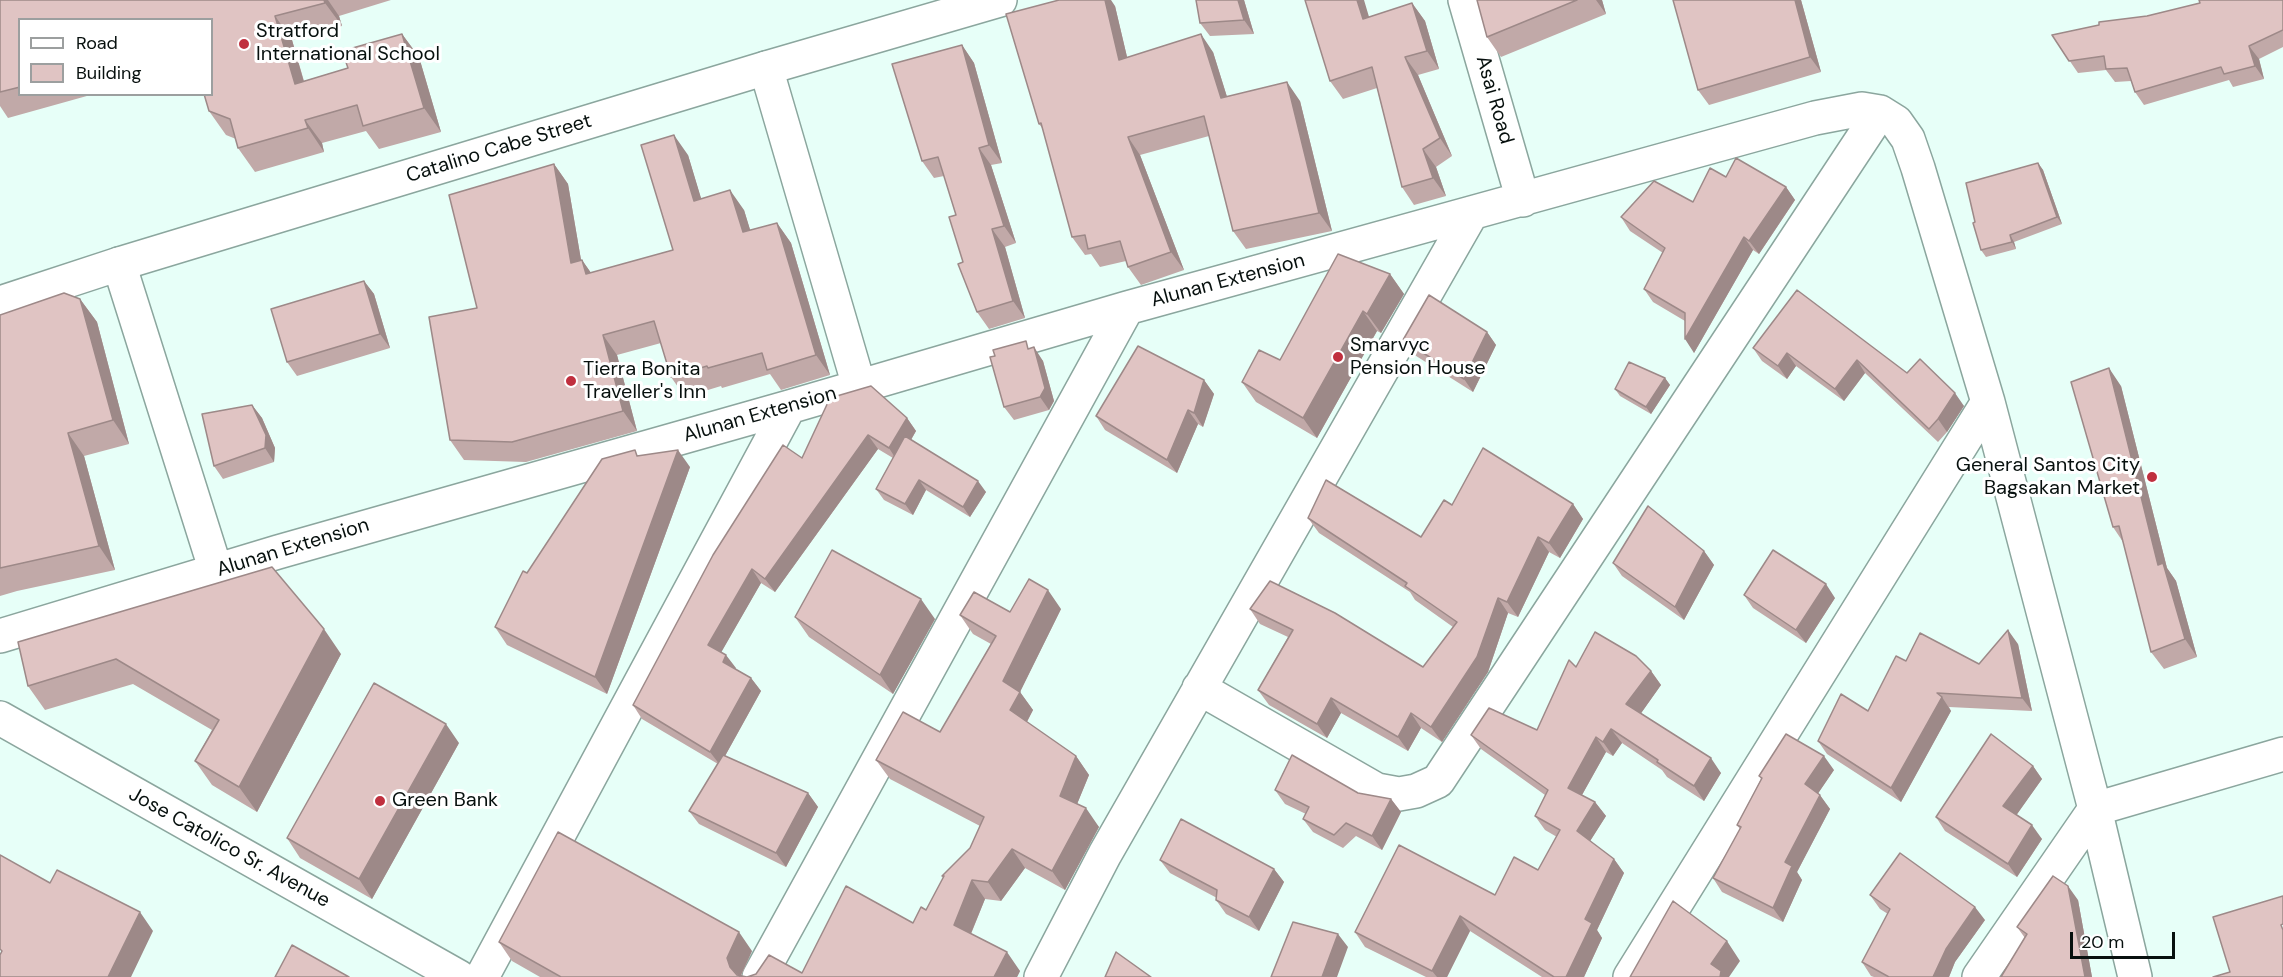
<!DOCTYPE html>
<html>
<head>
<meta charset="utf-8">
<style>
	body { margin:0 }
	#map { position:relative; width:2283px; height:977px; overflow:hidden; background:#e7fff8; font-family:"DM Sans",sans-serif }
	canvas { display:block }
	.legend { position:absolute; left:18px; top:18px; width:195px; height:78px; box-sizing:border-box; background:#fff; border:2px solid #9c9f9f; margin:0; padding:8px 10px; list-style:none; font-size:18px; color:#07100e }
	.legend li { display:flex; align-items:center; gap:12px; height:30px }
	.legend b { width:30px; border:2px solid #9c9f9f }
	.scale { position:absolute; left:2070px; top:932px; width:105px; height:27px; box-sizing:border-box; border:3px solid #07100e; border-top:0; padding-left:8px; font-size:18px; line-height:21px; white-space:nowrap; color:#07100e; -webkit-text-stroke:4px #fff; paint-order:stroke }
</style>
</head>
<body>
<div id="map">
<canvas width="2283" height="977"></canvas>
<ul class="legend">
<li><b style="height:8px;background:#fff"></b>Road</li>
<li><b style="height:16px;background:#e0c4c3"></b>Building</li>
</ul>
<div class="scale">20 m</div>
</div>
<script>
const c = document.querySelector('canvas').getContext('2d');
c.lineJoin = 'round';
const poly = rows => new Path2D(rows.map(r => 'M' + r).join(''));
function strokePath(path, color, width, dash) { c.strokeStyle = color; c.lineWidth = width; c.lineCap = dash ? 'butt' : 'round'; c.setLineDash(dash || []); c.stroke(path); }
function fillPath(path, color) { c.fillStyle = color; c.fill(path, 'evenodd'); }
function drawText(font, color, halo, rows, align = 'center') {
  c.font = font + ' "DM Sans",sans-serif'; c.lineWidth = 6; c.setLineDash([]); c.textBaseline = 'middle'; c.strokeStyle = halo; c.fillStyle = color; for (const [text, x, y, turn = 0] of rows) {
    c.save(); c.translate(x, y); c.rotate((+turn || 0) * Math.PI / 180); c.textAlign = isNaN(turn) ? turn : align; if (halo) c.strokeText(text, 0, 0); c.fillText(text, 0, 0); c.restore();
  }
}
const minor = poly([
	[1465,0,1523,200],
	[766,68,859,386],
	[119,264,216,571],
	[0,636,278,552,789,407,1127,308,1815,118,1862,109,1880,112,1896,122,1908,139,1918,168,1988,402,2095,809,2135,977],
	[1199,688,1377,790,1399,794,1416,791,1438,781,1880,112],
	[482,977,789,407],
	[759,977,1127,308],
	[1041,977,1105,854,1471,214],
	[1630,977,1988,402],
	[1979,977,2095,809,2283,754]
]);
const tertiary = poly([
	[0,303,119,264,766,68,1000,0]
]);
const secondary = poly([
	[0,718,459,977]
]);
const wall = poly([
	[0,0,391,0,339,16,342,26,292,40,304,81,348,68,402,34,419,57,441,132,379,149,366,131,322,143,324,152,255,172,238,148,236,139,226,135,209,111,212,20,20,20,20,94,94,94,8,118,0,106],
	[1196,0,1244,0,1254,34,1210,36,1200,23],
	[1477,0,1602,0,1606,14,1501,57,1487,37],
	[1801,0,1821,72,1709,105,1698,90],
	[2283,0,2283,47,2259,59,2264,79,2233,87,2229,80,2144,105,2135,92,2131,81,2115,82,2106,70,2078,73,2052,35],
	[1412,3,1425,21,1439,69,1418,75,1452,156,1436,167,1446,196,1414,205,1402,187,1377,88,1343,99,1330,81,1369,17],
	[1115,6,1127,57,1213,52,1227,97,1300,101,1332,231,1246,249,1233,231,1209,136,1140,155,1184,270,1141,285,1128,267,1126,261,1100,267,1091,254,1085,255,1072,237,1043,129,1039,124],
	[962,45,974,63,1002,163,991,165,1016,243,1005,247,1025,318,989,329,977,312,963,262,956,215,944,176,934,178,922,161],
	[688,155,701,199,744,210,750,230,777,223,791,243,830,375,781,390,770,374,722,388,721,386,685,397,671,377,661,343,617,355,637,431,526,462,464,460,450,440,477,308,554,164,568,184,581,260,582,260,591,273,673,250],
	[2038,163,2043,170,2062,224,2014,242,2016,249,1986,257,1981,250,1975,222],
	[1726,177,1786,187,1795,200,1759,254,1753,250,1694,353,1685,321,1653,302,1644,289,1663,253,1630,231,1621,217,1693,202],
	[1390,274,1404,294,1381,333,1377,331,1317,438,1256,402,1242,382,1280,360],
	[364,281,374,294,390,348,297,376,287,362],
	[1797,290,1907,373,1964,406,1947,432,1938,442,1865,373,1844,401,1796,366,1787,379,1762,361,1753,348],
	[80,299,97,322,129,444,84,456,115,570,17,591,0,596,0,315],
	[1487,332,1496,345,1473,392,1413,354,1403,340],
	[1031,348,1043,361,1054,401,1049,410,1014,420,1004,407],
	[1665,378,1670,385,1651,414,1620,396,1615,389],
	[1204,380,1214,394,1203,427,1198,424,1177,473,1105,430,1096,416],
	[2121,386,2167,568,2176,581,2197,657,2164,669,2151,652,2123,542,2113,527],
	[252,405,262,418,275,448,274,462,223,479,214,466],
	[907,418,916,431,911,440,986,492,970,517,926,490,913,515,884,500,876,489,893,458,878,449,775,592,761,583,721,652,735,669,751,678,761,691,725,756,808,793,818,807,786,867,699,824,689,811,718,764,642,719,633,705,802,458],
	[639,456,690,467,607,694,507,645,495,627,527,573],
	[1573,504,1583,519,1560,558,1549,552,1518,617,1508,613,1488,672,1442,742,1421,728,1408,751,1341,713,1327,738,1269,705,1258,690,1288,637,1260,624,1250,609,1423,667,1453,627,1415,600,1410,592,1319,533,1308,518,1421,537,1452,505],
	[1704,551,1714,565,1684,620,1622,576,1613,563],
	[1744,595,1835,598,1806,643,1753,608],
	[1061,609,1020,692,1033,710,1027,722,1076,756,1089,775,1077,804,1099,827,1065,890,1025,868,1001,901,985,899,971,934,1020,971,1017,977,540,977,512,961,499,942,752,951,741,976,747,977,802,973,913,923,926,910,943,878,942,876,970,848,980,826,890,779,876,760,940,732,991,644,973,634,960,615],
	[795,617,935,619,893,694,809,637],
	[18,642,341,654,257,812,212,785,195,761,212,730,133,684,45,710,28,686],
	[2018,644,2032,711,1949,707,1951,711,1901,802,1827,754,1818,741,1868,711,1906,661,1979,664],
	[1576,667,1651,671,1661,685,1641,713,1721,773,1704,801,1667,777,1662,770,1622,743,1613,756,1606,752,1582,795,1595,802,1606,816,1590,841,1614,859,1624,873,1597,930,1602,938,1584,977,1542,977,1470,931,1447,977,1426,977,1365,947,1355,932,1495,895,1538,870,1557,837,1545,830,1535,816,1545,795,1481,749,1471,735,1537,730],
	[459,743,372,899,300,858,287,838],
	[2033,766,2042,779,2016,815,2042,839,2017,877,1945,831,1936,817],
	[1834,770,1818,793,1830,809,1797,872,1802,880,1783,922,1722,892,1713,878,1740,829,1737,825,1761,779,1759,776],
	[1275,790,1358,793,1391,799,1401,812,1382,850,1356,836,1343,848,1313,832,1303,819,1306,814,1285,804],
	[1160,860,1274,869,1284,882,1259,931,1226,914,1216,900,1217,898,1170,873],
	[1870,895,1985,920,1955,962,1949,977,1874,977,1871,976,1862,962,1888,914,1880,909],
	[2078,900,2092,977,2001,977,2025,938,2017,927]
]);
const shadedWall = poly([
	[324,0,328,0,339,16,342,26,325,3],
	[1105,0,1111,0,1115,6,1132,78,1119,60],
	[1238,0,1244,0,1254,34,1244,20],
	[1357,0,1364,0,1375,37,1363,19],
	[1596,0,1602,0,1606,14],
	[1795,0,1801,0,1821,72,1810,57],
	[1412,3,1425,21,1439,69,1427,51],
	[275,16,292,40,311,107,295,84],
	[402,34,419,57,441,132,424,108],
	[1201,34,1213,52,1233,116,1221,98],
	[962,45,974,63,1002,163,989,145],
	[2249,46,2259,59,2264,79,2255,66],
	[1405,57,1418,75,1452,156,1440,138],
	[1287,82,1300,101,1332,231,1319,213],
	[305,120,322,143,324,152,308,128],
	[674,135,688,155,708,221,694,201],
	[1128,137,1140,155,1184,270,1171,252],
	[979,148,991,165,1016,243,1004,226],
	[1423,149,1436,167,1446,196,1433,178],
	[2038,163,2043,170,2062,224,2057,217],
	[554,164,568,184,585,283,571,263],
	[1786,187,1795,200,1759,254,1749,241],
	[730,190,744,210,757,252,743,232],
	[777,223,791,243,830,375,816,355],
	[992,229,1005,247,1025,318,1013,301],
	[2010,235,2014,242,2016,249,2012,242],
	[1744,237,1753,250,1694,353,1685,339],
	[582,260,596,280,586,274],
	[1390,274,1404,294,1381,333,1367,314],
	[364,281,374,294,390,348,380,334],
	[80,299,97,322,129,444,113,420],
	[1363,311,1377,331,1317,438,1303,418],
	[1487,332,1496,345,1473,392,1464,379],
	[603,335,617,355,637,431,623,411],
	[1034,347,1043,361,1054,401,1049,410,1040,397],
	[1787,353,1796,366,1787,379,1778,366],
	[1857,360,1865,373,1844,401,1835,389],
	[2109,368,2121,386,2167,568,2176,581,2197,657,2185,639,2158,565],
	[1665,378,1670,385,1651,414,1646,407],
	[1204,380,1214,394,1203,427,1194,413],
	[1955,393,1964,406,1947,432,1938,419],
	[252,405,262,418,275,448,274,462,265,448],
	[1188,410,1198,424,1177,473,1167,460],
	[907,418,916,431,898,462,889,448],
	[68,433,84,456,115,570,99,546],
	[868,435,878,449,775,592,765,579],
	[678,450,690,467,607,694,595,677],
	[919,480,926,490,913,515,905,504],
	[978,481,986,492,970,517,963,507],
	[1573,504,1583,519,1560,558,1549,543],
	[1538,537,1549,552,1518,617,1507,602],
	[1704,551,1714,565,1684,620,1675,607],
	[752,569,761,583,718,658,708,645],
	[1826,584,1835,598,1806,643,1796,630],
	[1048,590,1061,609,1020,692,1033,710,1023,729,1010,710,1003,681],
	[1498,598,1508,613,1488,672,1442,742,1431,727],
	[921,599,935,619,893,694,880,675],
	[324,629,341,654,257,812,239,787],
	[2008,630,2018,644,2032,711,2022,698],
	[726,655,736,668,732,675,723,662],
	[1651,671,1661,685,1637,719,1626,704],
	[751,678,761,691,720,765,710,752],
	[1942,697,1951,711,1901,802,1891,788],
	[1331,698,1341,713,1327,738,1317,724],
	[1411,713,1421,728,1408,751,1398,737],
	[446,724,459,743,372,899,359,879],
	[1611,729,1622,743,1613,756,1603,742],
	[1596,737,1606,752,1578,802,1568,788],
	[1076,756,1089,775,1073,814,1060,796],
	[1824,756,1834,770,1815,798,1805,784],
	[1711,758,1721,773,1704,801,1694,786],
	[2033,766,2042,779,2013,820,2003,806],
	[808,793,818,807,786,867,776,853],
	[1820,795,1830,809,1797,872,1802,880,1783,922,1773,908,1785,862],
	[1391,799,1401,812,1382,850,1372,836],
	[1595,802,1606,816,1587,846,1577,831],
	[1086,808,1099,827,1065,890,1052,871],
	[2032,825,2042,839,2017,877,2008,864],
	[1012,849,1025,868,1001,901,988,882],
	[1614,859,1624,873,1597,930,1602,938,1584,977,1566,977,1585,919],
	[1274,869,1284,882,1259,931,1249,917],
	[972,880,985,899,967,943,954,925],
	[2068,886,2078,900,2092,977,2085,977],
	[1975,907,1985,920,1955,962,1949,977,1933,977,1946,949],
	[140,912,153,931,131,977,108,977],
	[1460,916,1470,931,1447,977,1437,977,1432,971],
	[739,932,752,951,740,977,730,967,727,958],
	[1338,934,1348,947,1337,977,1322,977],
	[1727,941,1740,961,1729,977,1720,977,1711,964],
	[1007,952,1020,971,1017,977,994,977]
]);
const building = poly([
	[0,0,324,0,325,3,275,16,295,84,348,68,342,51,402,34,424,108,363,126,357,105,305,120,308,128,238,148,230,119,209,111,204,94,212,94,212,20,20,20,20,87,0,92,0,0],
	[1059,0,1105,0,1119,60,1201,34,1221,98,1287,82,1319,213,1233,231,1204,116,1128,137,1171,252,1128,267,1120,241,1088,249,1085,235,1072,237,1041,123,1039,124,1006,14,1059,0],
	[1196,0,1238,0,1244,20,1200,23,1196,0],
	[1305,0,1357,0,1363,19,1412,3,1427,51,1405,57,1440,138,1423,149,1433,178,1402,187,1372,67,1330,81,1305,0],
	[1477,0,1577,0,1487,37,1477,0],
	[1673,0,1795,0,1810,57,1698,90,1673,0],
	[2199,0,2283,0,2283,30,2249,46,2255,66,2224,74,2221,67,2135,92,2127,68,2106,69,2104,56,2069,61,2052,35,2099,25,2099,22,2147,16,2200,3,2199,0],
	[962,45,989,145,979,148,1004,226,992,229,1013,301,977,312,958,264,963,262,949,217,956,215,938,157,922,161,892,64,962,45],
	[674,135,694,201,730,190,743,232,777,223,816,355,767,370,762,353,708,368,707,366,671,377,654,321,603,335,623,411,512,442,450,440,429,317,477,308,449,195,554,164,571,263,582,260,586,274,673,250,641,145,674,135],
	[1736,158,1786,187,1749,241,1744,237,1685,339,1685,313,1644,289,1665,248,1621,217,1654,181,1693,202,1710,168,1726,177,1736,158],
	[2038,163,2057,217,2010,235,2012,242,1981,250,1973,223,1975,222,1966,183,2038,163],
	[1338,254,1390,274,1367,314,1363,311,1303,418,1242,382,1259,350,1280,360,1338,254],
	[364,281,380,334,287,362,271,309,364,281],
	[1797,290,1907,373,1920,359,1955,393,1938,419,1929,429,1857,360,1835,389,1787,353,1778,366,1753,348,1797,290],
	[64,293,80,299,113,420,68,433,99,546,0,568,0,315,64,293],
	[1429,295,1487,332,1464,379,1403,340,1429,295],
	[1026,341,1028,349,1034,347,1045,388,1040,397,1004,407,990,357,995,356,993,350,1026,341],
	[1138,346,1204,380,1194,413,1188,410,1167,460,1096,416,1138,346],
	[1629,362,1665,378,1646,407,1615,389,1629,362],
	[2109,368,2158,565,2163,563,2185,639,2151,652,2119,526,2113,527,2071,382,2109,368],
	[871,386,907,418,889,448,868,435,765,579,752,569,708,645,726,655,723,662,751,678,710,752,633,705,713,555,783,445,802,458,830,398,871,386],
	[252,405,266,435,265,448,214,466,202,414,252,405],
	[905,436,978,481,963,507,919,480,905,504,876,489,905,436],
	[1483,448,1573,504,1549,543,1538,537,1507,602,1498,598,1477,657,1431,727,1411,713,1398,737,1331,698,1317,724,1258,690,1293,630,1250,609,1270,581,1335,613,1423,667,1457,622,1405,586,1407,583,1308,518,1326,480,1421,537,1444,500,1452,505,1483,448],
	[635,450,637,456,678,450,595,677,495,627,523,571,527,573,602,459,635,450],
	[1648,506,1704,551,1675,607,1613,563,1648,506],
	[832,550,921,599,880,675,795,617,832,550],
	[1773,550,1826,584,1796,630,1744,595,1773,550],
	[272,567,324,629,239,787,195,761,219,720,116,659,28,686,18,642,272,567],
	[1029,579,1048,590,1003,681,1020,692,1010,710,1076,756,1060,796,1086,808,1052,871,1012,849,988,882,972,880,954,925,1007,952,994,977,561,977,499,942,558,832,739,932,727,958,730,967,737,975,747,977,756,974,769,955,802,973,846,886,913,923,921,907,926,910,944,876,942,876,970,848,984,817,876,760,903,712,940,732,996,636,960,615,974,592,1010,612,1029,579],
	[2008,630,2022,698,1937,693,1942,697,1891,788,1818,741,1841,694,1868,711,1896,656,1906,661,1920,633,1979,664,2008,630],
	[1595,632,1636,656,1651,671,1626,704,1711,758,1694,786,1657,762,1658,760,1611,729,1603,742,1596,737,1568,788,1595,802,1577,831,1614,859,1585,919,1592,923,1566,977,1554,977,1460,916,1432,971,1355,932,1399,845,1495,895,1514,857,1538,870,1560,830,1535,816,1548,790,1471,735,1489,708,1537,730,1569,660,1576,667,1595,632],
	[374,683,446,724,359,879,287,838,374,683],
	[1786,734,1824,756,1805,784,1820,795,1785,862,1792,866,1773,908,1713,878,1741,827,1737,825,1762,778,1759,776,1786,734],
	[1991,734,2033,766,2003,806,2032,825,2008,864,1936,817,1991,734],
	[723,755,808,793,776,853,689,811,723,755],
	[1292,755,1358,793,1391,799,1372,836,1346,823,1334,835,1303,819,1309,807,1275,790,1292,755],
	[1181,819,1274,869,1249,917,1216,900,1217,890,1160,860,1181,819],
	[1900,853,1975,907,1946,949,1933,977,1889,977,1862,962,1890,909,1870,895,1900,853],
	[0,855,50,883,57,870,140,912,108,977,0,977,0,955,2,951,0,949,0,855],
	[2053,876,2068,886,2085,977,2001,977,2027,934,2017,927,2053,876],
	[2283,896,2283,924,2281,925,2283,930,2283,977,2213,977,2230,972,2213,917,2283,896],
	[1673,901,1727,941,1711,964,1721,971,1720,977,1630,977,1673,901],
	[1293,922,1338,934,1322,977,1271,977,1293,922],
	[292,945,349,977,275,977,292,945],
	[1116,952,1151,977,1105,977,1116,952]
]);
const markers = [
	[244,44,6,"#c02f3e"],
	[1338,357,6,"#c02f3e"],
	[571,381,6,"#c02f3e"],
	[2152,477,6,"#c02f3e"],
	[380,801,6,"#c02f3e"]
];
const poiNames = [
	["Stratford",256,32],
	["International School",256,55],
	["Smarvyc",1350,346],
	["Pension House",1350,369],
	["Tierra Bonita",583,370],
	["Traveller's Inn",583,393],
	["General Santos City",2140,466,"right"],
	["Bagsakan Market",2140,489,"right"],
	["Green Bank",392,801]
];
const streetNames = [
	["Asai Road",1494,100,74],
	["Catalino Cabe Street",499,149,-17],
	["Alunan Extension",1228,281,-15],
	["Alunan Extension",760,415,-16],
	["Alunan Extension",293,548,-17],
	["Jose Catolico Sr. Avenue",229,848,29]
];
strokePath(minor, '#8ba69e', 36);
strokePath(tertiary, '#8ba69e', 36);
strokePath(secondary, '#8ba69e', 36);
strokePath(minor, '#fff', 33);
strokePath(tertiary, '#fff', 33);
strokePath(secondary, '#fff', 33);
fillPath(wall, '#c1a9a8');
fillPath(shadedWall, '#9d8988');
fillPath(building, '#e0c4c3');
strokePath(building, '#9d8988', 1.5);
for (const [x, y, r, color] of markers) { const dot = new Path2D(); dot.arc(x, y, r, 0, 2 * Math.PI); c.fillStyle = color; c.fill(dot); strokePath(dot, '#fff', 2); }
drawText('20px', '#07100e', '#fff', poiNames, 'left');
drawText('20px', '#07100e', '#fff', streetNames);
</script>
</body>
</html>
